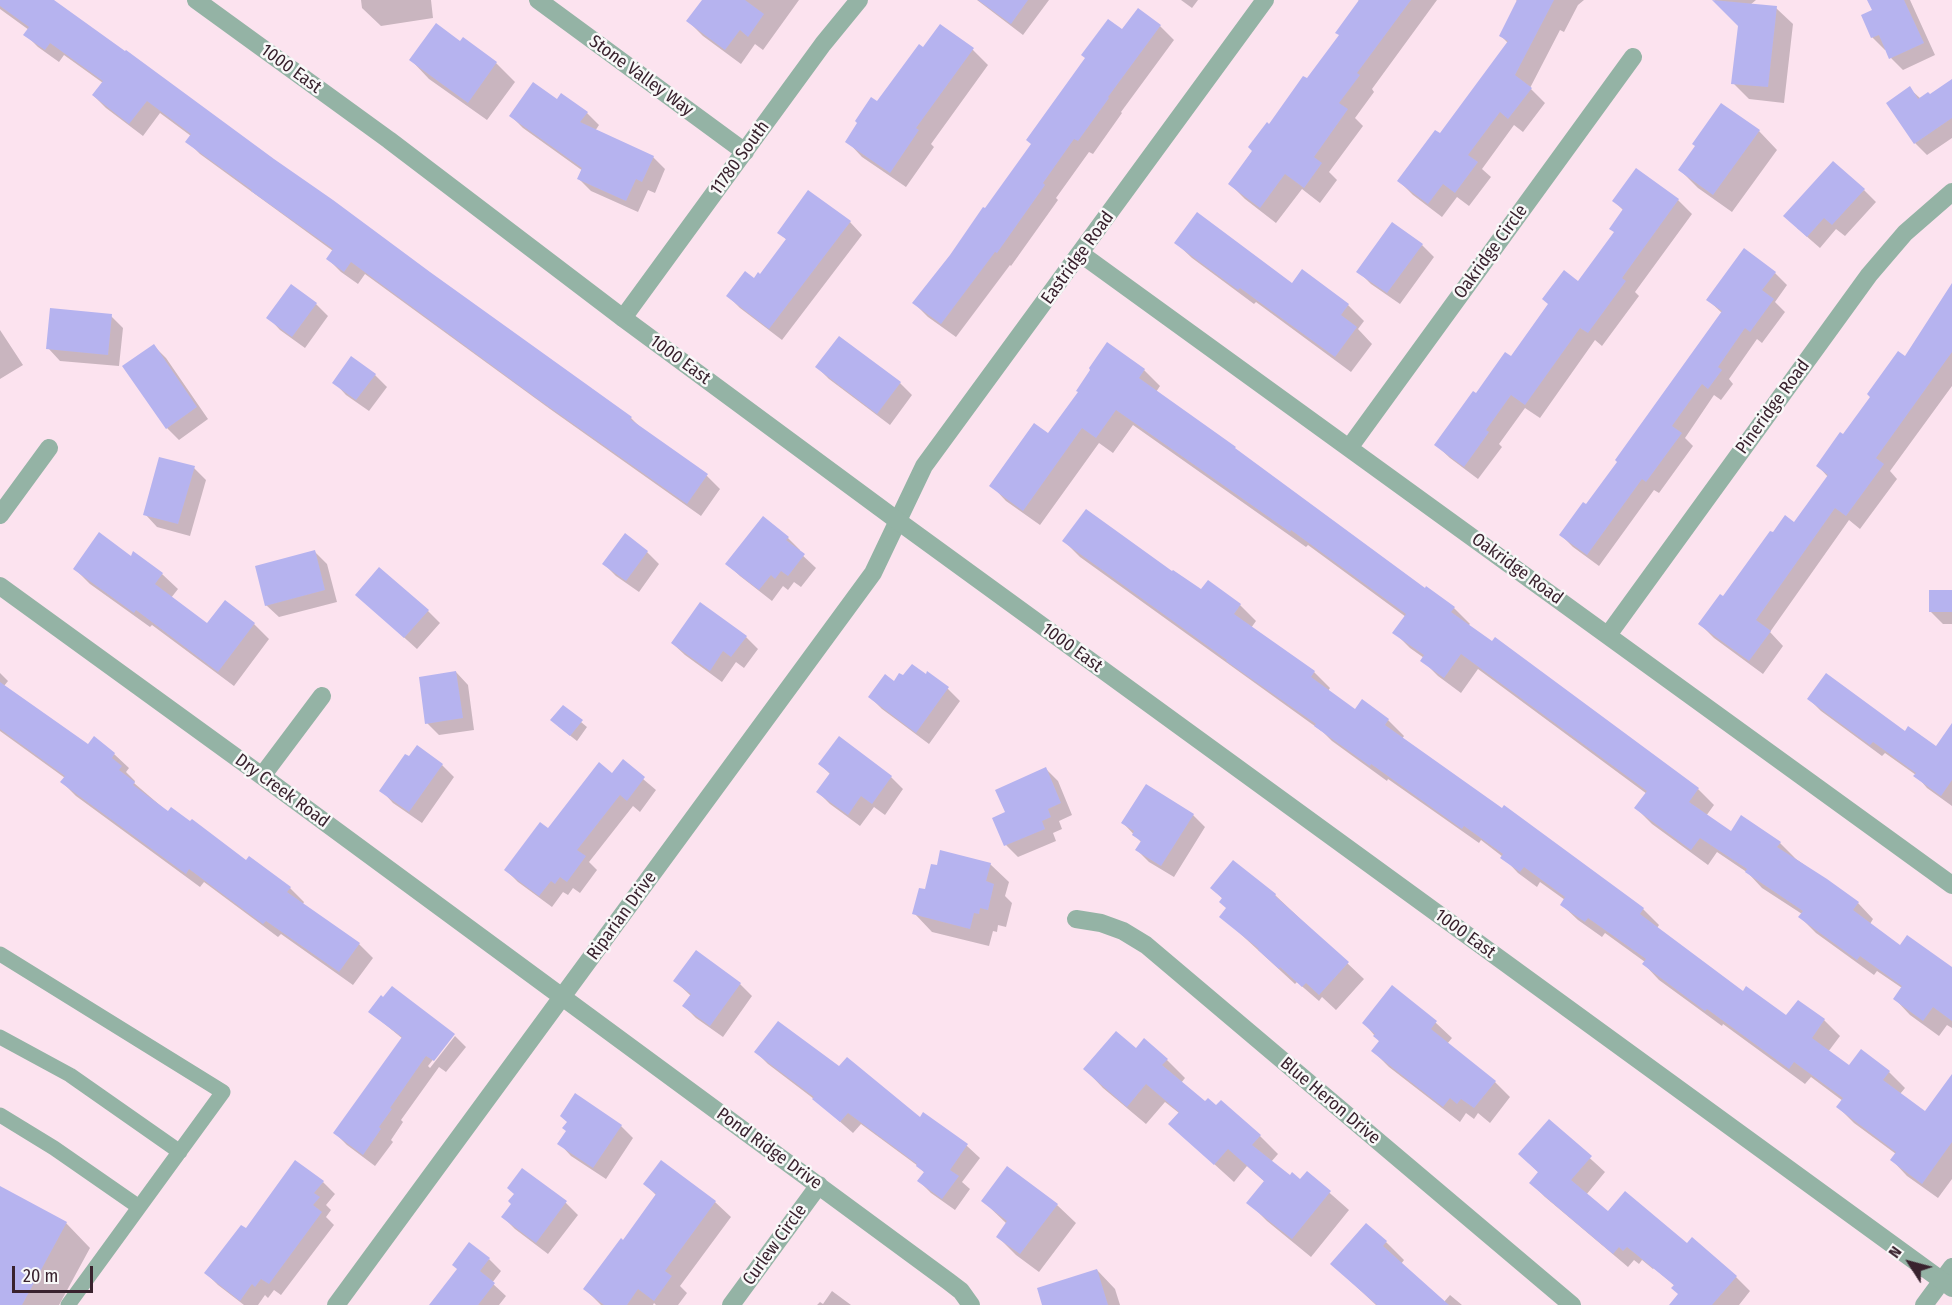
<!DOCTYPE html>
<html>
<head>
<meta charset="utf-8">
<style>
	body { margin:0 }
	#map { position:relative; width:1952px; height:1305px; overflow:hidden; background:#fce3ef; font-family:"Fira Sans Condensed",sans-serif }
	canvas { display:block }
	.north { position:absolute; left:1880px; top:1233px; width:60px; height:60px; -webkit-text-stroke:4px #f8f8f8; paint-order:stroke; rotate:306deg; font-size:16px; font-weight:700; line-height:24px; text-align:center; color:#39222e }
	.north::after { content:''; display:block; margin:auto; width:21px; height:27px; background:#39222e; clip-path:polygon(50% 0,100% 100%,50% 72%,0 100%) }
	.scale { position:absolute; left:12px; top:1266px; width:81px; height:27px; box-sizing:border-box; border:3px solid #39222e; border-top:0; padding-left:8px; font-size:18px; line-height:21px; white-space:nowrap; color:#39222e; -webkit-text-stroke:4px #f8f8f8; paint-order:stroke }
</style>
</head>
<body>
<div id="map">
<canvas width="1952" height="1305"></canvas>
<div class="north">N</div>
<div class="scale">20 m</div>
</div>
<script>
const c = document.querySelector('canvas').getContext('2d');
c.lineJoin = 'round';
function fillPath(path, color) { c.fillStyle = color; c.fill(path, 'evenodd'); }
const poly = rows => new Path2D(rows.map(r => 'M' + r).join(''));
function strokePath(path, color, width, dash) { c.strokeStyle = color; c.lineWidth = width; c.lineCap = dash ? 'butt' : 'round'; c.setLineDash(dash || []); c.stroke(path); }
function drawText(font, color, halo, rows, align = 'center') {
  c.font = font + ' "Fira Sans Condensed",sans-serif'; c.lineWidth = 5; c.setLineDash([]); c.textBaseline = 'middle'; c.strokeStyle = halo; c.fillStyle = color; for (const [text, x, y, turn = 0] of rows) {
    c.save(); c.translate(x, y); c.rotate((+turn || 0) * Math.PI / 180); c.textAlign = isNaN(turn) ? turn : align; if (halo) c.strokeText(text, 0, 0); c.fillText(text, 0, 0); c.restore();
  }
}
const shadow = poly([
	[0,0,51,0,631,418,644,431,707,476,720,489,701,516,550,409,365,274,358,284,341,272,328,259,333,251,200,154,187,141,191,136,160,113,143,136,106,108,93,95,103,83,64,55,59,62,38,47,25,34,29,30,0,9],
	[361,0,431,0,433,18,381,26,362,8],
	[704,0,799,0,763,50,755,44,741,64,703,36,688,21],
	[977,0,1049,0,1023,35],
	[1181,0,1198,0,1192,8],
	[1358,0,1437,0,1372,89,1374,92,1355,118,1363,126,1329,172,1337,180,1320,203,1302,189,1276,223,1245,199,1230,184,1269,126,1307,80,1340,36,1360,2],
	[1516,0,1584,0,1578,5,1564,32,1560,30,1530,88,1545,103,1523,132,1514,125,1482,169,1491,177,1469,206,1457,197,1442,217,1413,195,1399,181,1440,135,1508,43,1501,36,1518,2],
	[1714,0,1756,0,1750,5,1776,8,1793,24,1784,103,1749,99,1733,83,1740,25],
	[1869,0,1910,0,1935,55,1903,70,1891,58,1887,49,1885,50,1872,37,1874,10],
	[1160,26,1174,40,1121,112,1122,113,1093,154,1089,152,1056,198,1058,200,1011,266,1010,265,956,337,928,317,914,303,985,210,1032,144,1086,58,1122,31],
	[464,39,496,63,515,82,487,120,429,79,411,60,461,43],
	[924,49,973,50,988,65,931,144,934,147,906,187,862,157,847,141],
	[1952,87,1952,138,1927,155,1915,143,1909,88,1921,99],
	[558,101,587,113,599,125,595,131,653,157,665,169,655,193,648,190,638,212,591,191,579,179,583,171,523,128,511,116],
	[1759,131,1777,150,1732,212,1698,188,1680,170],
	[1636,170,1678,200,1692,214,1635,292,1639,296,1602,346,1595,340,1540,418,1525,408,1499,444,1502,447,1478,479,1450,458,1436,445,1476,395,1579,283,1615,233,1624,211,1614,201],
	[1864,190,1876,202,1845,236,1836,229,1820,248,1797,228],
	[808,192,850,222,862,235,782,340,740,308,728,296,761,276,787,240,779,233],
	[1176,243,1348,305,1364,321,1358,329,1372,344,1351,372,1256,302,1254,304,1192,258],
	[1422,245,1434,257,1400,304,1371,284,1358,271],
	[1775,273,1787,285,1775,302,1785,312,1762,343,1757,339,1729,379,1733,384,1721,400,1714,395,1685,438,1693,446,1659,493,1654,490,1599,566,1573,547,1561,535,1587,507,1722,313,1708,300],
	[1952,286,1952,386,1890,471,1897,479,1860,529,1849,520,1770,632,1783,646,1763,674,1714,638,1700,624,1723,599,1773,534,1794,524,1828,477,1818,466,1843,436,1872,397,1906,358],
	[316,304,328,316,305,348,280,330,268,317],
	[111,316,123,328,119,366,60,361,48,348],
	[0,330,23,365,0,379],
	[839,338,900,383,912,395,890,425,829,379,817,367],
	[153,345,166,358,208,419,179,440,167,428],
	[1144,370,1160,386,1156,392,1425,590,1454,608,1470,624,1468,626,1493,643,1495,639,1698,789,1714,805,1706,816,1731,833,1780,843,1796,859,1858,903,1873,919,1870,924,1901,947,1952,970,1952,1028,1947,1025,1939,1036,1910,1015,1895,999,1902,988,1877,971,1874,975,1816,933,1800,917,1802,914,1762,888,1748,873,1717,852,1708,865,1652,824,1636,808,1647,794,1478,669,1461,693,1438,676,1422,660,1424,658,1410,648,1394,632,1406,617,1308,545,1306,547,1133,425,1113,453,1099,443,1040,525,1006,501,991,485,1048,435],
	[375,375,387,387,369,411,346,395,334,382],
	[194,468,206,480,190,536,157,527,145,514],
	[763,518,788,538,800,550,799,552,816,568,801,587,794,582,788,590,783,586,772,601,740,576,727,564],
	[625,536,647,552,659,564,639,592,616,576,604,564],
	[1064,541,1240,605,1256,621,1251,628,1314,672,1330,688,1328,691,1355,712,1388,720,1404,736,1402,739,1502,811,1505,807,1643,909,1659,925,1657,928,1743,993,1787,1017,1798,1002,1824,1020,1840,1036,1828,1052,1849,1067,1889,1072,1905,1088,1900,1094,1925,1113,1952,1090,1952,1179,1938,1198,1907,1176,1892,1160,1896,1154,1854,1123,1838,1107,1843,1101,1811,1077,1805,1084,1723,1024,1722,1026,1659,980,1644,964,1645,962,1605,933,1602,937,1578,920,1562,905,1565,900,1540,882,1537,887,1518,873,1503,857,1481,840,1479,843,1388,779,1387,781,1332,741,1323,732,1080,557],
	[315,552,327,564,337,602,279,617,266,605],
	[132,559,162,574,178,589,171,598,207,625,254,624,269,639,234,686,152,625,150,627,90,584,75,569],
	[1952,591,1952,624,1943,624,1930,611],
	[357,595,428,611,440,623,417,649],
	[746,637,758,649,744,668,736,662,722,682,685,655,672,643],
	[456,672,468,685,474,730,439,735,427,723],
	[0,673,8,681,4,686,88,746,94,739,114,754,129,768,126,772,135,781,134,783,169,813,290,888,304,902,303,904,359,944,373,958,353,985,281,934,278,937,204,882,200,887,76,796,62,782,65,778,0,731],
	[928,673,948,689,960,701,929,744,882,709,870,697,894,683,926,676],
	[1809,699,1906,733,1937,748,1952,737,1952,806,1927,788,1916,775,1885,753,1882,756,1821,711],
	[563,707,587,727,577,741,558,726],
	[623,762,656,790,640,812,633,806,589,862,597,870,580,893,573,888,568,895,563,892,552,907,518,882,506,870,548,830,613,775],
	[820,764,891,777,903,789,885,815,874,807,860,826,830,804,818,792,831,775],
	[442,765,454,777,422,823,393,803,381,790],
	[1046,769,1058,781,1072,815,1059,821,1062,829,1053,833,1056,841,1018,857,1006,845,1007,813],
	[1193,815,1205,827,1174,877,1149,862,1137,850,1142,843,1123,823],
	[990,864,1009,882,1005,896,1012,903,1006,927,998,925,997,932,993,931,989,946,932,932,914,913,926,891],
	[1212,888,1275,895,1364,979,1336,1010,1322,997,1319,1001,1297,982,1295,984,1221,916,1227,909,1223,899],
	[675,981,740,984,752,996,723,1037,696,1018,684,1006,691,996],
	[1392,987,1436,1023,1452,1038,1447,1044,1495,1082,1510,1097,1490,1123,1478,1113,1474,1119,1466,1113,1460,1122,1389,1067,1373,1051,1380,1042,1364,1023],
	[370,1012,453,1034,428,1066,430,1068,455,1036,466,1047,446,1072,439,1067,401,1120,403,1122,391,1140,393,1142,375,1166,347,1145,335,1133,403,1039],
	[1136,1050,1167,1060,1185,1078,1181,1083,1205,1104,1260,1136,1278,1154,1271,1162,1290,1177,1300,1181,1307,1173,1349,1210,1311,1257,1267,1221,1249,1203,1265,1182,1247,1166,1234,1182,1170,1124,1179,1113,1165,1102,1146,1124,1103,1088,1085,1069],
	[756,1052,840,1069,920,1119,924,1114,967,1146,980,1158,962,1182,970,1189,955,1210,931,1193,919,1181,925,1173,918,1166,861,1124,853,1133,814,1099,768,1064],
	[1549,1121,1605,1172,1586,1195,1608,1213,1687,1245,1736,1277,1750,1291,1739,1305,1675,1305,1680,1294,1675,1286,1654,1268,1653,1269,1642,1260,1639,1264,1634,1260,1628,1267,1545,1197,1531,1183,1539,1173,1520,1154],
	[621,1126,633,1138,606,1179,571,1156,559,1143,567,1131],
	[523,1170,566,1203,578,1215,548,1254,515,1229,503,1217,513,1204],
	[323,1182,335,1194,326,1205,331,1210,326,1217,334,1225,281,1295,274,1290,268,1298,265,1295,258,1305,244,1305,218,1285,206,1273,246,1230],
	[645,1184,715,1202,731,1217,680,1286,687,1293,678,1305,656,1305,654,1303,653,1305,601,1305,585,1289,623,1242,657,1196],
	[0,1188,66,1223,90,1248,59,1305,0,1305],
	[983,1201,1057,1205,1076,1223,1039,1272,1016,1255,998,1237,1007,1224],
	[1386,1242,1404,1260,1401,1264,1444,1302,1450,1295,1462,1305,1376,1305,1332,1264],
	[489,1259,501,1271,492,1283,506,1296,499,1305,431,1305],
	[1097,1270,1115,1289,1120,1305,1044,1305],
	[832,1291,851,1305,817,1305,820,1302,823,1304]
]);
const building = poly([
	[0,0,54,0,125,51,126,50,274,159,333,200,430,272,632,417,630,419,708,474,687,504,535,397,351,262,344,272,326,259,333,249,251,191,252,190,185,142,191,134,147,101,129,124,92,95,103,81,50,43,45,50,23,35,29,27,0,6],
	[702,0,745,0,764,14,748,37,740,30,725,50,686,21],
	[978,0,1028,0,1011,24],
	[1359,0,1411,0,1357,73,1360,75,1339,103,1348,109,1314,157,1322,163,1304,188,1285,174,1260,208,1228,184,1252,151,1248,147,1267,122,1269,124,1303,76,1307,78,1339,35,1335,33],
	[1517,0,1554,0,1515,75,1532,88,1508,119,1500,112,1468,155,1478,162,1455,193,1443,184,1428,204,1397,181,1435,130,1440,133,1508,41,1499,36],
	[1712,0,1777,6,1768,87,1731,84,1738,26],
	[1867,0,1904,0,1924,43,1889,59,1879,35,1871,38,1861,15,1872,10],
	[1138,8,1161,25,1108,97,1109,98,1078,141,1074,139,1043,183,1045,185,997,253,995,252,941,324,912,303,950,255,983,207,985,208,1031,144,1026,140,1085,58,1081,55,1108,19,1122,29],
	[436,23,460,41,463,37,497,62,468,103,409,60],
	[940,24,974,48,916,128,919,130,890,173,845,142,857,123,855,121,871,97,877,101,919,44,923,47],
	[1952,79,1952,118,1914,144,1886,103,1910,86,1918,99,1928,92,1930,94],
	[533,82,557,99,561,93,588,112,580,122,654,156,642,182,636,179,626,201,577,179,582,168,509,116],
	[1721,103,1760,130,1713,195,1678,170,1695,146,1692,144],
	[1833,161,1865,189,1832,225,1824,218,1807,237,1783,216],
	[1636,168,1679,199,1622,278,1626,281,1588,333,1580,328,1525,405,1511,395,1486,430,1489,432,1464,467,1434,445,1473,391,1476,393,1505,352,1511,356,1548,304,1542,299,1564,270,1578,281,1614,232,1609,229,1623,209,1612,201],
	[808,190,851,221,769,329,726,296,745,271,754,278,758,272,760,274,786,239,777,233],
	[1197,212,1292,283,1302,269,1349,304,1341,315,1357,327,1335,357,1240,288,1238,290,1174,243],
	[1392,222,1423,244,1387,293,1356,272],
	[1744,248,1776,272,1762,290,1774,299,1750,332,1745,328,1718,367,1722,370,1708,389,1702,384,1672,426,1682,433,1646,482,1642,479,1587,555,1559,535,1583,502,1586,504,1617,462,1615,460,1722,311,1706,300],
	[1952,283,1952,352,1876,458,1884,464,1846,516,1835,508,1756,620,1771,631,1749,661,1698,624,1720,594,1723,596,1770,531,1773,532,1785,515,1794,522,1828,475,1816,466,1840,432,1843,434,1870,397,1867,394,1898,351,1905,356],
	[291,284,317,303,292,337,266,318],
	[50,308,112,314,108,355,46,349],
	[839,336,901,382,877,414,815,367],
	[1107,342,1145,369,1139,378,1236,447,1235,448,1425,588,1426,586,1455,607,1451,612,1492,641,1495,637,1699,788,1689,802,1731,831,1741,815,1781,842,1777,847,1827,879,1859,902,1853,910,1900,945,1907,935,1952,967,1952,1021,1933,1007,1923,1021,1893,999,1902,986,1860,956,1857,960,1798,917,1803,911,1745,872,1747,869,1700,838,1691,850,1634,808,1647,791,1461,654,1444,678,1420,661,1424,655,1392,633,1406,614,1291,530,1290,532,1116,410,1096,438,1082,428,1023,511,989,486,1034,423,1048,433,1078,392,1076,391,1090,370,1089,368],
	[154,344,197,407,166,429,122,366],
	[351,356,376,374,356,400,332,383],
	[159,457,195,466,178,524,143,515],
	[1086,509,1172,571,1173,570,1201,589,1208,580,1241,604,1234,614,1315,671,1311,677,1355,709,1362,699,1389,719,1385,725,1502,808,1504,805,1644,908,1640,914,1743,991,1746,986,1786,1015,1798,1000,1825,1019,1812,1038,1849,1065,1861,1049,1890,1071,1883,1080,1925,1111,1952,1074,1952,1142,1922,1184,1890,1160,1896,1152,1836,1107,1843,1098,1794,1062,1789,1069,1707,1009,1705,1011,1642,964,1646,959,1588,918,1585,922,1560,905,1565,897,1524,867,1520,872,1500,858,1503,854,1464,826,1462,829,1371,764,1370,766,1314,726,1316,724,1226,661,1227,660,1062,541],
	[763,516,789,537,786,540,805,554,788,576,781,571,775,579,771,575,759,590,725,564],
	[99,532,131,556,133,551,163,573,155,584,207,623,225,600,255,623,218,672,136,610,134,613,73,569],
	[625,533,648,551,626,581,602,564],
	[315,550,325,590,265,606,255,566],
	[379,567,429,610,404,638,355,595],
	[1929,590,1952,590,1952,612,1929,612],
	[700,602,747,636,731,657,723,651,710,671,671,643],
	[912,664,926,674,927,671,949,687,916,733,868,697,885,674,894,681,899,673,903,675],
	[456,671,463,718,425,724,419,677],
	[1826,673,1905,731,1908,726,1936,746,1952,723,1952,780,1941,796,1913,776,1916,773,1873,742,1870,745,1807,699],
	[0,682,88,744,94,736,115,753,112,758,122,766,119,770,135,782,133,785,168,811,171,807,190,821,192,819,246,860,249,856,291,887,287,892,360,943,339,972,266,921,263,924,189,869,186,874,60,782,65,776,0,729],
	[563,705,583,720,570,736,550,720],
	[839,736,892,776,872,804,861,796,848,815,816,792,830,773,818,764],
	[417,745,443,764,409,812,379,791,405,754,409,756],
	[623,759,645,777,627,801,620,795,577,850,586,856,567,882,560,877,555,884,551,881,539,896,504,870,540,822,548,828,599,762,612,773],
	[1046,767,1061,803,1048,809,1051,817,1042,821,1045,829,1004,846,992,818,1005,812,995,790],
	[1146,784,1194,814,1161,866,1135,850,1141,841,1132,835,1134,831,1121,823],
	[940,850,991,863,986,881,994,884,988,910,980,908,979,914,974,913,970,929,912,914,919,888,925,889,931,864,937,865],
	[1233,860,1276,894,1275,896,1349,962,1319,995,1306,983,1302,987,1280,967,1279,969,1258,950,1259,949,1219,917,1226,908,1219,902,1222,898,1210,888],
	[696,950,741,983,710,1026,682,1006,691,994,673,981],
	[1392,985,1437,1021,1431,1029,1496,1081,1474,1108,1461,1099,1457,1104,1450,1098,1443,1107,1371,1051,1379,1041,1373,1036,1375,1034,1362,1023],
	[392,986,455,1034,434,1061,426,1056,390,1108,392,1109,379,1127,381,1129,363,1155,333,1133,402,1037,368,1012,381,995,383,997],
	[778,1021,839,1066,847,1057,920,1117,923,1112,968,1144,950,1170,959,1176,942,1199,917,1181,924,1172,916,1166,917,1164,848,1113,840,1122,812,1099,814,1097,754,1052],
	[1116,1031,1136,1048,1144,1038,1168,1059,1162,1065,1205,1101,1208,1098,1216,1105,1221,1100,1261,1135,1252,1145,1290,1175,1292,1172,1300,1179,1307,1171,1331,1191,1292,1239,1246,1203,1264,1181,1228,1149,1214,1165,1168,1124,1179,1112,1146,1084,1127,1107,1083,1069],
	[575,1093,622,1125,593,1168,557,1144,566,1131,562,1128,567,1122,560,1116],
	[1549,1119,1592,1156,1571,1180,1608,1211,1625,1191,1687,1243,1692,1237,1737,1276,1712,1305,1669,1305,1678,1294,1671,1288,1674,1285,1627,1247,1623,1251,1619,1247,1613,1254,1529,1183,1538,1172,1518,1154],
	[295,1160,324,1181,314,1193,320,1197,313,1205,322,1212,269,1284,261,1279,255,1287,252,1284,240,1301,204,1273,241,1225,246,1228],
	[661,1160,716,1201,665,1271,672,1276,654,1301,638,1289,627,1305,604,1305,583,1289,621,1238,623,1240,656,1194,643,1184],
	[1007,1166,1058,1204,1020,1254,996,1237,1007,1221,981,1201],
	[522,1168,567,1201,536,1243,501,1217,511,1204,508,1201,514,1194,507,1188],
	[0,1186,67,1222,22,1305,0,1305],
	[1366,1223,1387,1241,1383,1246,1449,1305,1377,1305,1330,1264],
	[469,1242,490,1258,480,1271,495,1283,478,1305,429,1305,457,1269,452,1265],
	[1097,1269,1108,1305,1042,1305,1037,1288]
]);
const service = poly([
	[0,954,223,1092,68,1305],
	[0,1037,70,1075,180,1152],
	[0,1115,54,1148,139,1207]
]);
const minor = poly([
	[538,0,745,152],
	[1081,254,1952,885],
	[623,318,823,44,859,0],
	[1349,448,1633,57],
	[0,515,49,448],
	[0,586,262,776,948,1281,961,1291,971,1305],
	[1608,635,1869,275,1905,233,1952,192],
	[262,776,322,696],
	[1076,919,1101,923,1123,931,1146,945,1572,1305],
	[336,1305,873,573,924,466,1265,0],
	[731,1305,819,1185],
	[1924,1305,1952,1267]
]);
const tertiary = poly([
	[196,0,389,140,623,318,898,521,1952,1288]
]);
const streetNames = [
	["1000 East",291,69,36],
	["Stone Valley Way",641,76,36],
	["11780 South",740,158,-54],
	["Oakridge Circle",1491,252,-54],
	["Eastridge Road",1078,258,-54],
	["1000 East",680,360,36],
	["Pineridge Road",1773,407,-54],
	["Oakridge Road",1517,569,36],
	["1000 East",1072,648,36],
	["Dry Creek Road",282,791,36],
	["Riparian Drive",622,916,-54],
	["1000 East",1465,934,36],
	["Blue Heron Drive",1330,1101,40],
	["Pond Ridge Drive",769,1149,36],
	["Curlew Circle",775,1245,-54]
];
fillPath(shadow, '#0003');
fillPath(building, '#b6b3ef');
strokePath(service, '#94b3a5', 15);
strokePath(minor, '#94b3a5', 18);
strokePath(tertiary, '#94b3a5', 18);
drawText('18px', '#39222e', '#f8f8f8', streetNames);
</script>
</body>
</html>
